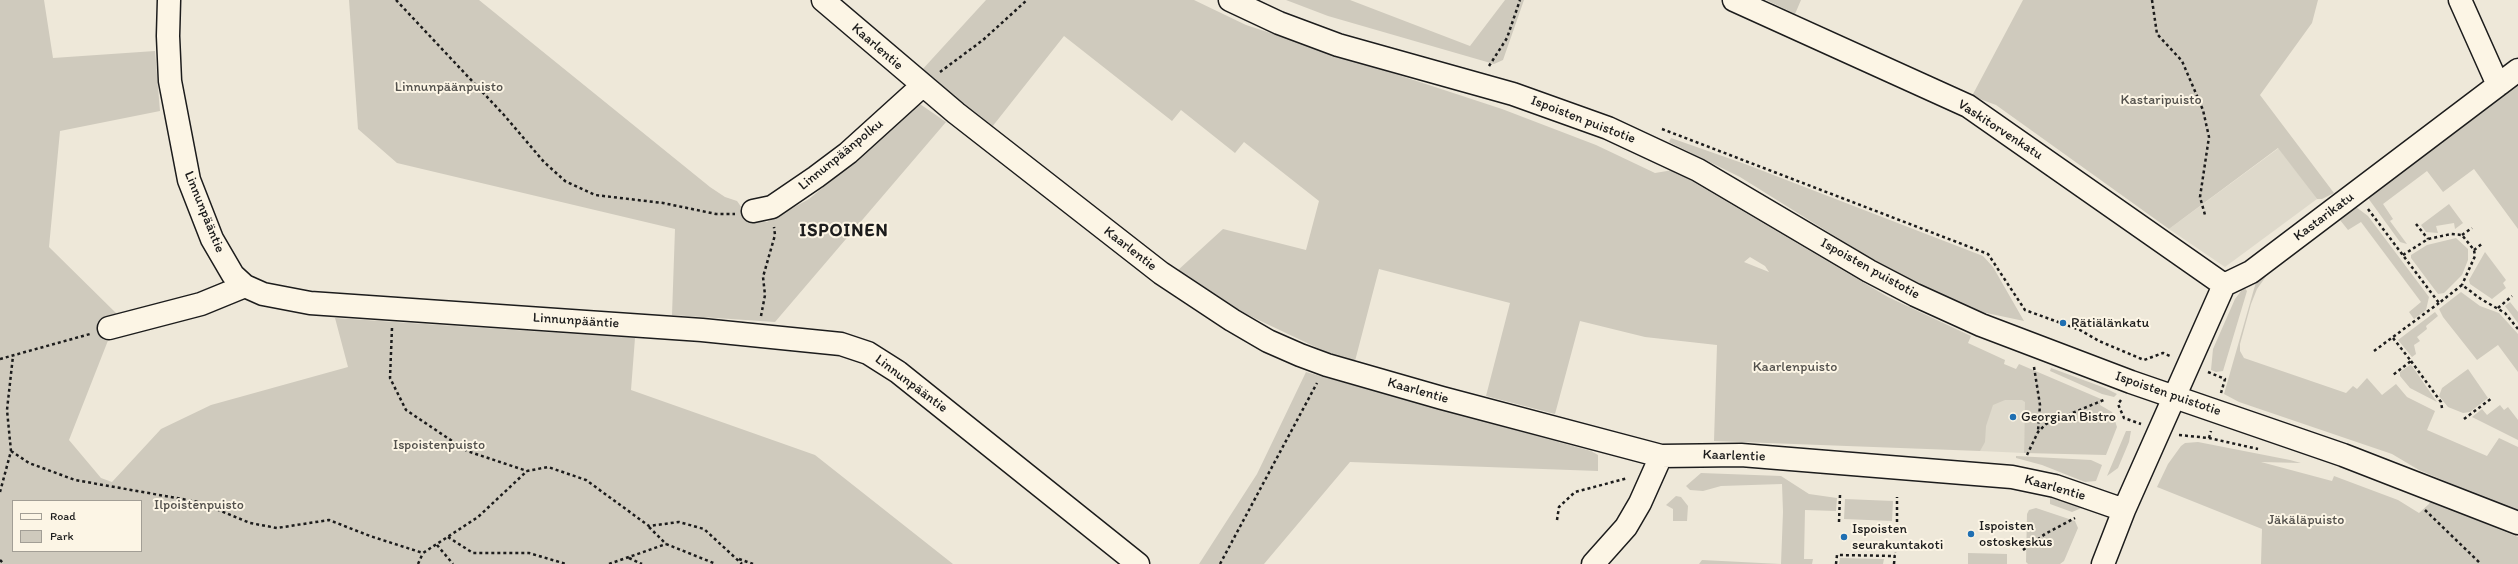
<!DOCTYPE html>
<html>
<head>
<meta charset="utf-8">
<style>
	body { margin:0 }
	#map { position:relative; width:2518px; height:564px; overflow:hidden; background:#eee8d9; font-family:Itim,sans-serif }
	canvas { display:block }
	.legend { position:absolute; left:12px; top:500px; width:130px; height:52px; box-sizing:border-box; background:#fcf5e5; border:1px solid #a29e95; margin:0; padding:5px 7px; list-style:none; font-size:12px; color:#1c1c1c }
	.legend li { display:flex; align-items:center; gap:8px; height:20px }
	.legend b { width:20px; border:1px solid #a29e95 }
</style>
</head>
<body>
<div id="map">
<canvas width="2518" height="564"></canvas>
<ul class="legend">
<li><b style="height:5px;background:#fcf5e5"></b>Road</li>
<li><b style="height:11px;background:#cfcabd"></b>Park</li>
</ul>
</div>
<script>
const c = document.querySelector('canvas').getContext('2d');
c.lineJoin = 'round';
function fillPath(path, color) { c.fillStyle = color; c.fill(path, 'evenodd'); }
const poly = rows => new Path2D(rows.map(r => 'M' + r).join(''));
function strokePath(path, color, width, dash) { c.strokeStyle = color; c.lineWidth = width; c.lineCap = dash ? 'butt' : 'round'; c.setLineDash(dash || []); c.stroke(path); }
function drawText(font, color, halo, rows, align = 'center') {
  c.font = font + ' Itim,sans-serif'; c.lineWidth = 4; c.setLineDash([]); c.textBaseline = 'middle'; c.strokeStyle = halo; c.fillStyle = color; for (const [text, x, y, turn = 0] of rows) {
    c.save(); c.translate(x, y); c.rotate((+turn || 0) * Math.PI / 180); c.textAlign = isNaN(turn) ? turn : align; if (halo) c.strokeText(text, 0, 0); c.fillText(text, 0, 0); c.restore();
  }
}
const built = poly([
	[2279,148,2317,199,2225,267,2169,229],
	[1982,396,2026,397,2024,453,1980,451]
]);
const green = poly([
	[0,0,44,0,53,58,155,51,160,111,60,131,49,247,118,315,69,440,101,478,112,482,161,429,211,405,348,367,335,318,635,338,631,390,815,455,953,564,0,564],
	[13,501,141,501,141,551,13,551],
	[349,0,479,0,710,187,725,197,737,201,749,218,767,222,809,199,856,160,917,102,946,122,775,322,672,315,675,229,397,163,358,129],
	[986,0,1194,0,1246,25,1502,109,1596,145,1655,173,1673,170,1888,297,1971,336,1968,343,2005,360,2004,364,2016,369,2019,364,2101,399,2100,405,2112,412,2117,427,2106,455,2024,453,2025,402,2022,400,2005,400,1993,405,1986,426,1985,442,1980,451,1714,441,1717,345,1645,337,1580,321,1555,414,1486,396,1510,303,1379,269,1355,361,1326,352,1227,305,1177,271,1223,229,1306,250,1319,201,1244,142,1235,153,1181,110,1172,121,1064,36,992,127,921,71],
	[1750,257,1765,266,1769,272,1744,262],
	[1286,0,1350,0,1470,46,1505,0,1524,0,1503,60,1494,64,1328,16],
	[1766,0,1801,0,1795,14],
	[2023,0,2318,0,2312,23,2260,95,2334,193,2322,199,2317,199,2278,148,2169,229,1996,105,1972,96],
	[2518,86,2518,229,2474,169,2443,192,2427,171,2383,204,2393,219,2390,221,2407,244,2400,242,2368,198],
	[1671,138,1745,164,1983,256,1993,267,2024,321,1977,311,1948,299,1865,255,1740,177,1669,142],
	[2449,204,2463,223,2455,229,2454,223,2436,226,2438,233,2426,232,2421,225],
	[2356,207,2368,216,2429,297,2426,310,2414,319,2409,312,2421,302,2361,222,2348,230,2340,220],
	[2456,238,2468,249,2468,260,2462,275,2444,293,2438,294,2411,258,2411,255,2427,245],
	[2485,252,2506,280,2503,283,2506,288,2492,299,2470,284,2469,280],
	[2267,275,2257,289,2251,304,2240,344,2240,351,2244,358,2346,393,2353,386,2357,389,2367,378,2382,395,2396,384,2407,397,2435,411,2427,430,2487,456,2499,438,2518,447,2518,512,2419,470,2392,454,2239,402,2224,394,2256,282],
	[2244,287,2247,291,2223,371,2216,372,2211,370,2213,349,2235,299],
	[2461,292,2480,306,2499,313,2518,334,2518,372,2498,345,2477,360,2443,317,2439,309],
	[2510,302,2518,312,2518,323,2505,306],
	[2435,312,2438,316,2426,326,2427,329,2417,337,2420,341,2414,345,2416,354,2412,357,2398,340],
	[2410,365,2412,366,2437,402,2410,388,2400,376,2400,372],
	[2051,368,2105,388,2117,394,2114,397,2102,394,2050,371],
	[2468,369,2488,398,2470,412,2463,413,2448,407,2439,396,2442,388],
	[1306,372,1591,451,1598,455,1598,471,1350,462,1264,564,1199,564,1257,474],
	[2500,405,2504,410,2508,407,2518,420,2518,440,2472,417,2482,409,2487,415],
	[2126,431,2131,431,2129,442,2118,468,2107,476],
	[2198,442,2290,460,2301,463,2261,462,2332,481,2334,476,2398,500,2419,513,2429,504,2430,501,2518,537,2518,564,2261,564,2262,529,2157,487,2168,464,2181,446,2185,443],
	[2016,456,2091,460,2102,465,2096,481,2085,482,2042,465,2016,458],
	[1701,473,1781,476,1809,494,1837,498,1836,511,1805,510,1804,559,1813,559,1812,564,1699,564,1702,560,1781,564,1783,512,1782,484,1721,486,1703,491,1690,490,1686,486],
	[1676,496,1681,497,1688,506,1687,521,1673,521,1673,509,1666,505],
	[2050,498,2064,498,2084,507,2072,512,2050,504],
	[1845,499,1893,501,1892,521,1844,519],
	[2036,508,2075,521,2078,528,2064,561,2060,564,2028,564,2026,562,2027,514,2029,510],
	[1968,553,2007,554,2007,564,1968,564],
	[1840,558,1884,559,1883,564,1839,564]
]);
const path = poly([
	[396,0,504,115,544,162,565,181,595,195,663,203,716,214,735,214],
	[2152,0,2157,34,2182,61,2203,110,2209,137,2200,197,2205,215],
	[1489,66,1507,38,1520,0],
	[940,72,983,40,1027,0],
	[1662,129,1988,254,2025,310,2080,330,2099,341,2144,360,2163,353,2172,357],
	[2368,209,2439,303,2462,285,2481,299,2505,313,2518,329],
	[2416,224,2428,239],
	[2462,235,2472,228],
	[2474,250,2483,243],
	[2403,255,2428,239,2451,234,2462,235,2474,250,2475,256,2462,285],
	[2498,308,2512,296],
	[761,316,765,295,763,277,775,235,774,227],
	[392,328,390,378,406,410,467,451,527,471,548,467,586,480,649,526,679,522,704,529,742,564],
	[2393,338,2411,361,2393,375],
	[2374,351,2439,303],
	[0,359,90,334],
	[2411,361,2441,402,2442,408],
	[2034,367,2040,405,2038,431],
	[2208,372,2225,379,2221,393],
	[2121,400,2118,404,2124,418,2141,424],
	[2464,419,2492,398],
	[2179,435,2209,438,2258,449],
	[2209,438,2211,431],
	[11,451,29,463,75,480,199,502,250,523,277,528,329,520,370,536,423,553,478,517,527,471],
	[2027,455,2038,432,2046,424,2106,399],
	[0,492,11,451,7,410,13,356],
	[2425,510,2481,564],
	[1557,520,1559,507,1575,492,1628,478],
	[1839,522,1840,495],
	[1897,522,1897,497],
	[649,527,666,544,716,564],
	[448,537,473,553,529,553,566,564],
	[437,545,453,564],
	[2023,550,2045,534,2075,518],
	[629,558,642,564],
	[739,559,753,564],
	[0,560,4,564],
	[418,564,423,553],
	[609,564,666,544],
	[1220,564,1317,383],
	[1836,564,1837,555,1895,556],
	[1894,564,1895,552]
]);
const minor = poly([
	[169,0,168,36,170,81,189,180,212,239,233,275,245,286,263,294,310,303,702,330,841,344,868,353,898,372,1138,564],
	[823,0,956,113,1161,273,1232,320,1268,341,1300,355,1327,365,1442,398,1661,456,1741,455,2012,477,2055,486,2124,510],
	[1734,0,1968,106,2224,285],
	[2460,0,2498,85],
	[753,211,772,207,816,177,848,153,922,86],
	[109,328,201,304,245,286],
	[1593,564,1626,527,1640,503,1661,456],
	[2103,564,2124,510,2224,285,2251,272,2518,70]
]);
const major = poly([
	[1230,0,1279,23,1338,45,1513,94,1608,128,1698,170,1869,271,1915,295,1981,325,2131,382,2343,455,2518,523]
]);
const markers = [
	[2063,323,4,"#1f6fb2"],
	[2013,417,4,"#1f6fb2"],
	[1971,534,4,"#1f6fb2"],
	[1844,537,4,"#1f6fb2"]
];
const streetNames = [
	["Kaarlentie",877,47,41],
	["Ispoisten puistotie",1583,120,21],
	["Vaskitorvenkatu",2000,130,33],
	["Linnunpäänpolku",841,155,-39],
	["Linnunpääntie",204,212,68],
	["Kastarikatu",2324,217,-37],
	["Kaarlentie",1130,249,38],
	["Ispoisten puistotie",1870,269,29],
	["Linnunpääntie",576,321,4],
	["Linnunpääntie",911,384,37],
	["Kaarlentie",1418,391,16],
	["Ispoisten puistotie",2168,394,19],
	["Kaarlentie",1734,456,2],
	["Kaarlentie",2055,488,16]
];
const parkNames = [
	["Linnunpäänpuisto",449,87],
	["Kastaripuisto",2161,100],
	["Kaarlenpuisto",1795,367],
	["Ispoistenpuisto",439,445],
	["Ilpoistenpuisto",199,505],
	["Jäkäläpuisto",2306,520]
];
const poiNames = [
	["Rätiälänkatu",2071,323],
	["Georgian Bistro",2021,417],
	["Ispoisten",1979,526],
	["ostoskeskus",1979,542],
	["Ispoisten",1852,529],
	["seurakuntakoti",1852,545]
];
const districtNames = [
	["ISPOINEN",844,231]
];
fillPath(built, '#ded9cb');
fillPath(green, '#cfcabd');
strokePath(minor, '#1c1c1c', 25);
strokePath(major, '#1c1c1c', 25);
strokePath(path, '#1c1c1c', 2.5, [3, 3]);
strokePath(minor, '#fcf5e5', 22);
strokePath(major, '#fcf5e5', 22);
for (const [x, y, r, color] of markers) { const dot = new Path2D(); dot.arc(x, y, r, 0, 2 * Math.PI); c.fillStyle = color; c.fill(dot); strokePath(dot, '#fcf5e5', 1.5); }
drawText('14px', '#1c1c1c', '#fcf5e5', streetNames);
drawText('14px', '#52504c', '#fcf5e5', parkNames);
drawText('14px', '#1c1c1c', '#fcf5e5', poiNames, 'left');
c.letterSpacing = '1px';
drawText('bold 18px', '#1c1c1c', '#fcf5e5', districtNames);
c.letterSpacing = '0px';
</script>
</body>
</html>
